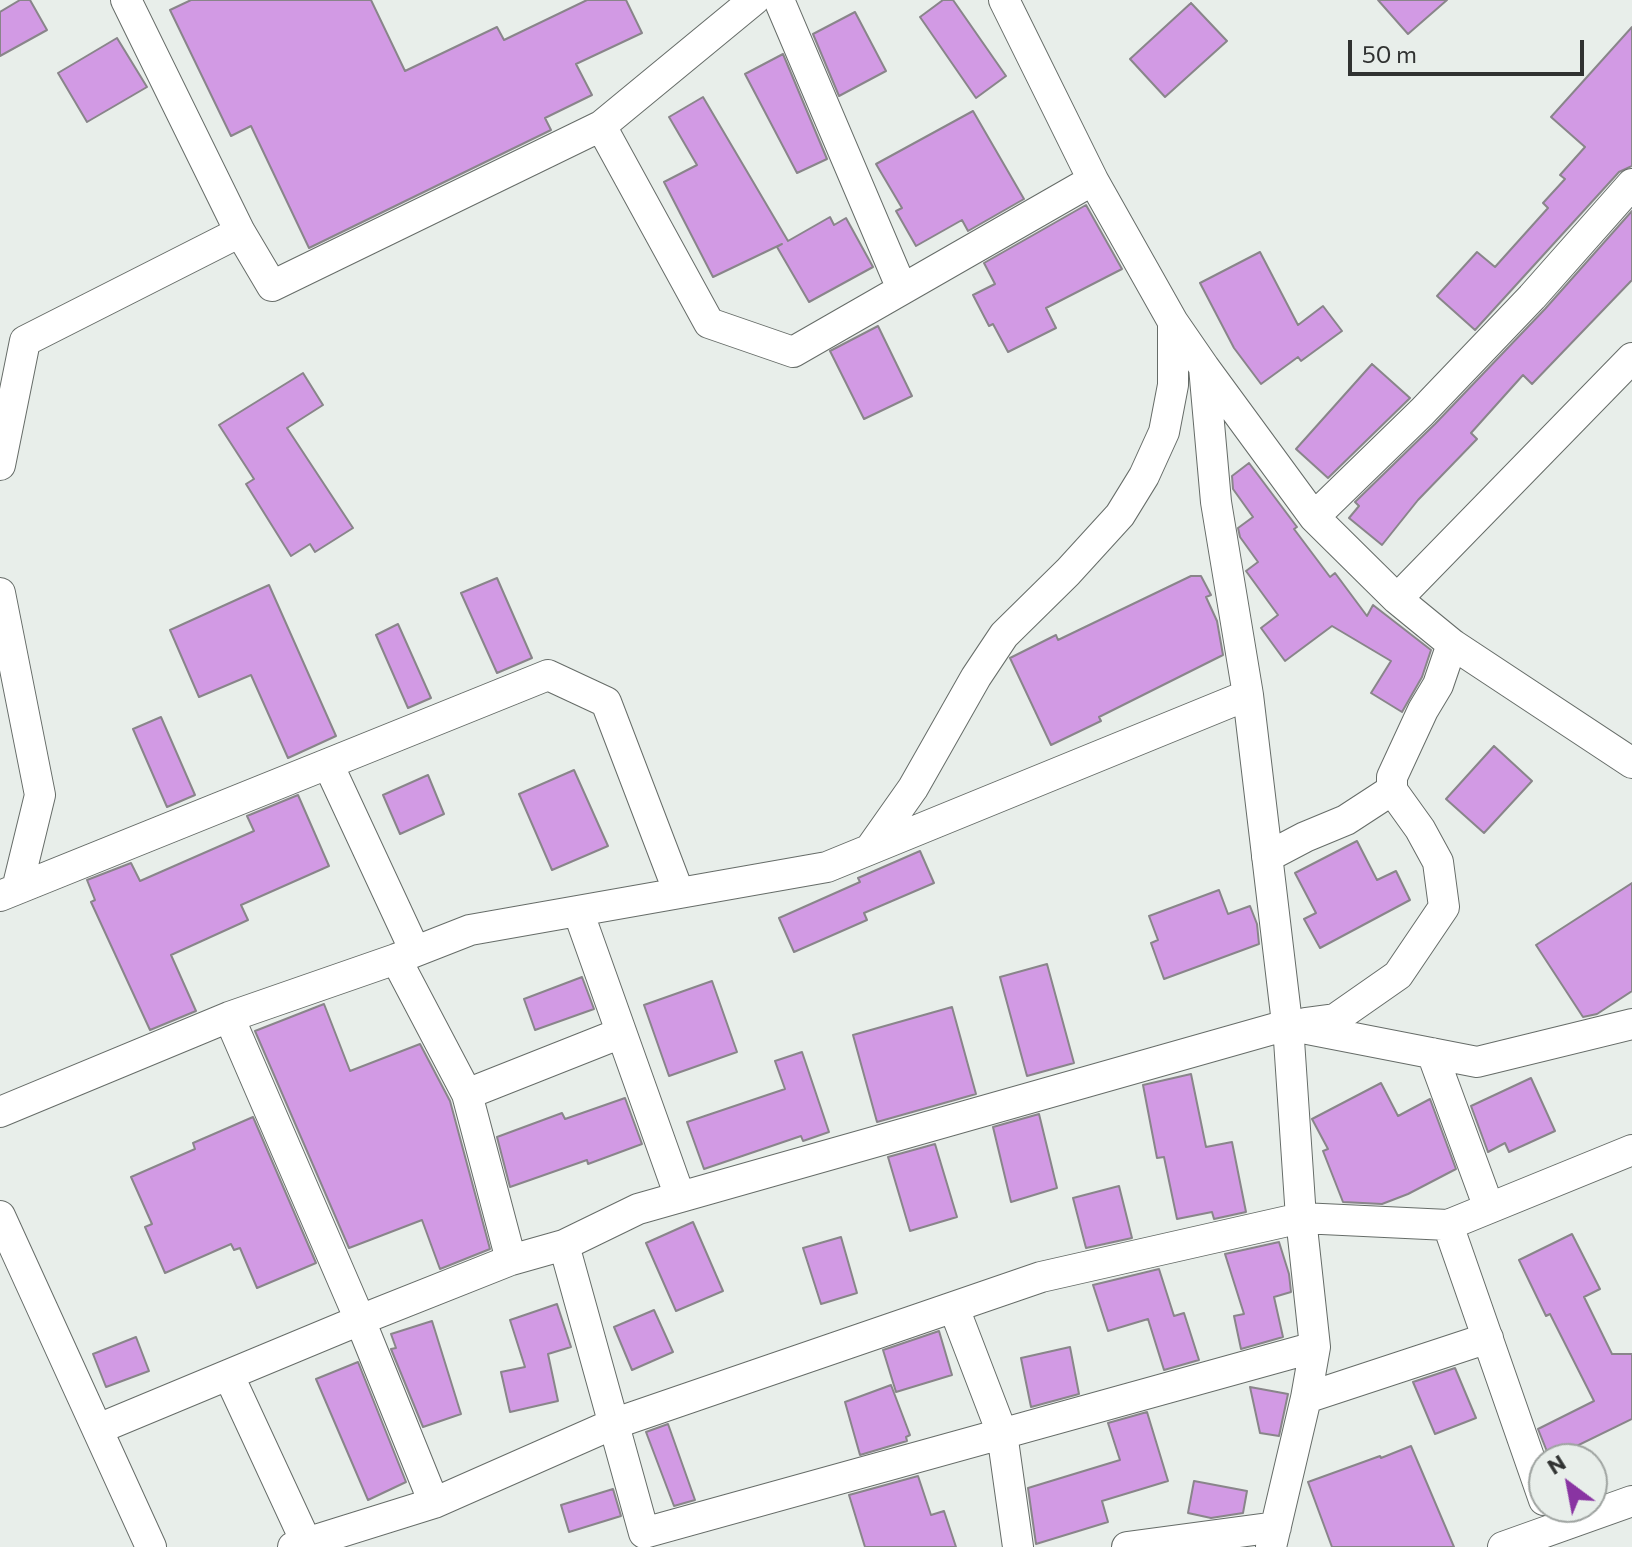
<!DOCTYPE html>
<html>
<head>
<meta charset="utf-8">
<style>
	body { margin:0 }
	#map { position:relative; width:1632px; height:1547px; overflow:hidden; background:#e8eeea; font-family:Commissioner,sans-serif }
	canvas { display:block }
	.north { position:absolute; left:1528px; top:1443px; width:80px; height:80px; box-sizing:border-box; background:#e8eeea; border:2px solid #9ea3a0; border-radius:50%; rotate:328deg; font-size:22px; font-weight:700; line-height:32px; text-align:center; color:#303231 }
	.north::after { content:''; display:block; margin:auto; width:28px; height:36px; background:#8934a2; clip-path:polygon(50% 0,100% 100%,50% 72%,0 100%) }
	.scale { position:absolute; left:1348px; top:40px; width:236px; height:36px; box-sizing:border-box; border:4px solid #303231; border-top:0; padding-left:10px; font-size:24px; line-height:28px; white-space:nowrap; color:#303231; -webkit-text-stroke:6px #e8eeea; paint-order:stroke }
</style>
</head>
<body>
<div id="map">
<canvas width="1632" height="1547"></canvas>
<div class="north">N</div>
<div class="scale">50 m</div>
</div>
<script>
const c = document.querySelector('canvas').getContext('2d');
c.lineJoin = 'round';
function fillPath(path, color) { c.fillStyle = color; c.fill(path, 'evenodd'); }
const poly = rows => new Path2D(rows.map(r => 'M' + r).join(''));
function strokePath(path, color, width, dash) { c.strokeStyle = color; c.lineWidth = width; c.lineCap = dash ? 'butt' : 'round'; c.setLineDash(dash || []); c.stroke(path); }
const building = poly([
	[20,0,30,0,47,30,0,56,0,12,20,0],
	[191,0,371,0,405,71,497,27,504,40,587,0,626,0,642,33,576,64,592,95,545,118,551,130,309,248,251,126,231,136,170,10,191,0],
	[943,0,953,0,1006,76,976,98,920,17,943,0],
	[1378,0,1447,0,1408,34,1378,0],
	[1191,3,1227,41,1165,97,1130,59,1191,3],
	[855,12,886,71,839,96,813,34,855,12],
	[1632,27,1632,166,1619,172,1475,330,1437,296,1477,252,1495,267,1548,208,1543,203,1565,179,1560,175,1585,147,1551,117,1632,27],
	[117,38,147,87,87,122,58,73,117,38],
	[783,54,827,159,797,173,745,74,783,54],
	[703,97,788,241,830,217,834,225,846,218,873,267,809,302,777,247,782,244,713,277,664,182,697,165,669,117,703,97],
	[973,111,1024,199,968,231,962,220,916,246,896,211,902,208,876,164,973,111],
	[1086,205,1122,269,1046,308,1056,328,1008,352,993,324,989,326,973,295,995,284,984,263,1086,205],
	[1632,211,1632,280,1532,384,1523,375,1471,433,1477,439,1418,500,1382,545,1349,518,1359,506,1355,502,1435,424,1545,309,1632,211],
	[1260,252,1298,325,1323,306,1342,331,1301,361,1298,357,1261,384,1234,348,1200,283,1260,252],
	[878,326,912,396,864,419,830,351,878,326],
	[1372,364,1410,398,1328,478,1296,449,1372,364],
	[303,373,323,405,287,428,353,528,315,552,310,544,291,556,246,484,254,479,219,425,303,373],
	[1249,463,1297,527,1294,529,1330,577,1335,573,1367,616,1373,605,1431,650,1422,677,1402,712,1371,693,1391,661,1332,626,1285,661,1261,628,1278,615,1246,571,1258,562,1240,537,1238,528,1253,517,1233,489,1232,476,1249,463],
	[1191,576,1201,576,1211,595,1206,597,1217,621,1223,655,1099,717,1101,721,1051,745,1010,658,1056,635,1058,640,1191,576],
	[497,578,532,658,497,673,461,593,497,578],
	[269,585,336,736,288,758,251,675,199,697,170,630,269,585],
	[398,624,431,698,408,708,376,635,398,624],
	[161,717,195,795,167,807,133,729,161,717],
	[1494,746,1532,781,1484,833,1446,799,1494,746],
	[574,770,608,846,552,870,519,794,574,770],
	[428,775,444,814,400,834,383,795,428,775],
	[298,795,329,866,241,905,248,920,171,955,196,1011,150,1030,91,902,95,900,87,880,131,863,140,881,254,831,247,816,298,795],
	[1357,841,1377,880,1396,871,1410,900,1320,948,1304,919,1316,913,1295,873,1357,841],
	[920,851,934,883,864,913,867,920,794,952,779,918,860,882,858,878,920,851],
	[1632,883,1632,991,1597,1014,1583,1017,1536,945,1632,883],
	[1219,890,1228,914,1250,906,1257,924,1259,944,1164,979,1151,943,1158,940,1149,916,1219,890],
	[1047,964,1074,1063,1027,1076,1000,977,1047,964],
	[582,977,594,1009,535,1030,524,999,582,977],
	[712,981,737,1052,669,1076,644,1005,712,981],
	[324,1004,350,1071,420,1044,450,1101,490,1249,440,1269,422,1220,349,1248,255,1031,324,1004],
	[952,1007,976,1094,877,1122,853,1035,952,1007],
	[802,1052,829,1132,803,1141,801,1136,704,1169,687,1122,785,1089,775,1061,802,1052],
	[1191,1074,1206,1147,1232,1142,1246,1212,1214,1219,1212,1212,1177,1219,1164,1157,1157,1158,1143,1085,1191,1074],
	[1531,1078,1555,1131,1509,1152,1505,1143,1488,1152,1471,1106,1531,1078],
	[1381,1083,1398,1116,1430,1099,1456,1169,1408,1194,1382,1204,1343,1202,1323,1151,1328,1149,1312,1119,1381,1083],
	[625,1098,642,1144,588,1164,587,1160,510,1187,497,1137,562,1113,565,1119,625,1098],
	[1039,1114,1057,1188,1011,1202,993,1127,1039,1114],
	[253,1117,316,1263,257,1288,240,1248,234,1250,231,1244,165,1273,145,1227,152,1224,131,1177,195,1149,193,1143,253,1117],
	[935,1144,957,1217,910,1231,888,1157,935,1144],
	[1119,1186,1132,1238,1086,1248,1073,1198,1119,1186],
	[693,1222,723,1291,676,1311,646,1243,693,1222],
	[1572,1234,1600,1289,1584,1297,1612,1354,1632,1354,1632,1419,1550,1459,1538,1429,1594,1401,1550,1314,1546,1316,1519,1260,1572,1234],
	[841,1237,857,1293,821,1304,803,1248,841,1237],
	[1279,1242,1289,1274,1291,1292,1274,1297,1283,1337,1241,1349,1234,1316,1244,1314,1225,1254,1279,1242],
	[1159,1269,1174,1316,1184,1313,1199,1360,1164,1370,1148,1319,1108,1331,1093,1285,1159,1269],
	[557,1304,571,1347,548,1354,558,1401,510,1412,501,1372,525,1367,510,1320,557,1304],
	[654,1310,673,1352,632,1370,614,1327,654,1310],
	[432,1321,461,1414,423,1427,391,1349,396,1348,391,1334,432,1321],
	[939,1331,952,1375,896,1392,883,1350,939,1331],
	[136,1337,149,1371,106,1387,93,1354,136,1337],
	[1070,1347,1079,1394,1031,1407,1021,1358,1070,1347],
	[358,1362,406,1482,368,1500,316,1379,358,1362],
	[1455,1368,1476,1418,1435,1434,1413,1382,1455,1368],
	[891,1385,910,1435,906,1437,907,1441,860,1455,845,1402,891,1385],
	[1250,1387,1288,1394,1279,1436,1260,1433,1250,1387],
	[1147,1412,1168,1481,1102,1501,1108,1522,1036,1544,1028,1488,1120,1460,1108,1423,1147,1412],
	[668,1424,695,1500,674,1506,646,1432,668,1424],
	[1411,1446,1454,1547,1332,1547,1308,1482,1380,1456,1381,1458,1411,1446],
	[918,1476,931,1515,944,1511,956,1547,865,1547,849,1495,918,1476],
	[1194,1481,1247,1491,1243,1513,1211,1518,1188,1513,1194,1481],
	[613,1489,621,1516,569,1532,561,1505,613,1489]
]);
const minor = poly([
	[126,0,240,232,272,286,601,126],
	[754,0,601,126,709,323,793,352,1093,180,1004,0],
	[779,0,902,289],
	[1093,180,1173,322,1204,367,1216,502,1248,695,1289,1040,1301,1218,1315,1347,1306,1398,1271,1547],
	[1204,367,1314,517,1397,599,1452,644,1632,763],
	[0,465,25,341,240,232],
	[1314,517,1422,412,1532,297,1632,184],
	[0,593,40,795,17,889],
	[1397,599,1632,358],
	[328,764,415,951],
	[870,849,913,788,976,677,1004,635,1068,572,1120,515,1144,476,1164,432,1173,385,1173,322],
	[1267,857,1305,837,1346,820,1392,790],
	[0,896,548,675,606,702,679,893],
	[578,911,680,1197],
	[396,959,467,1094,511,1260],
	[229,1017,360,1320,434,1503],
	[1305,1023,1335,1019,1398,975,1444,907,1438,862,1420,829,1392,790,1392,777,1423,710,1438,685,1452,644],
	[1432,1053,1489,1208],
	[467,1094,621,1033],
	[0,1112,229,1017,396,959,470,930,827,867,1248,695],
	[0,1216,151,1547],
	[1448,1225,1632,1150],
	[564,1245,644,1533,1315,1347],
	[954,1308,1002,1433,1018,1547],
	[229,1376,306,1542],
	[1306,1398,1488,1338],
	[98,1429,360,1320,511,1260,564,1245,638,1209,1287,1025,1477,1062,1632,1024],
	[293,1547,434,1503,613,1424,1041,1277,1301,1218,1448,1225,1544,1500],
	[1127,1547,1276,1527],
	[1503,1547,1632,1501]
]);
fillPath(building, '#d29ae4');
strokePath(building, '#89858a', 2);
strokePath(minor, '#666c68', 32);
strokePath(minor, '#fff', 30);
</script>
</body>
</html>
